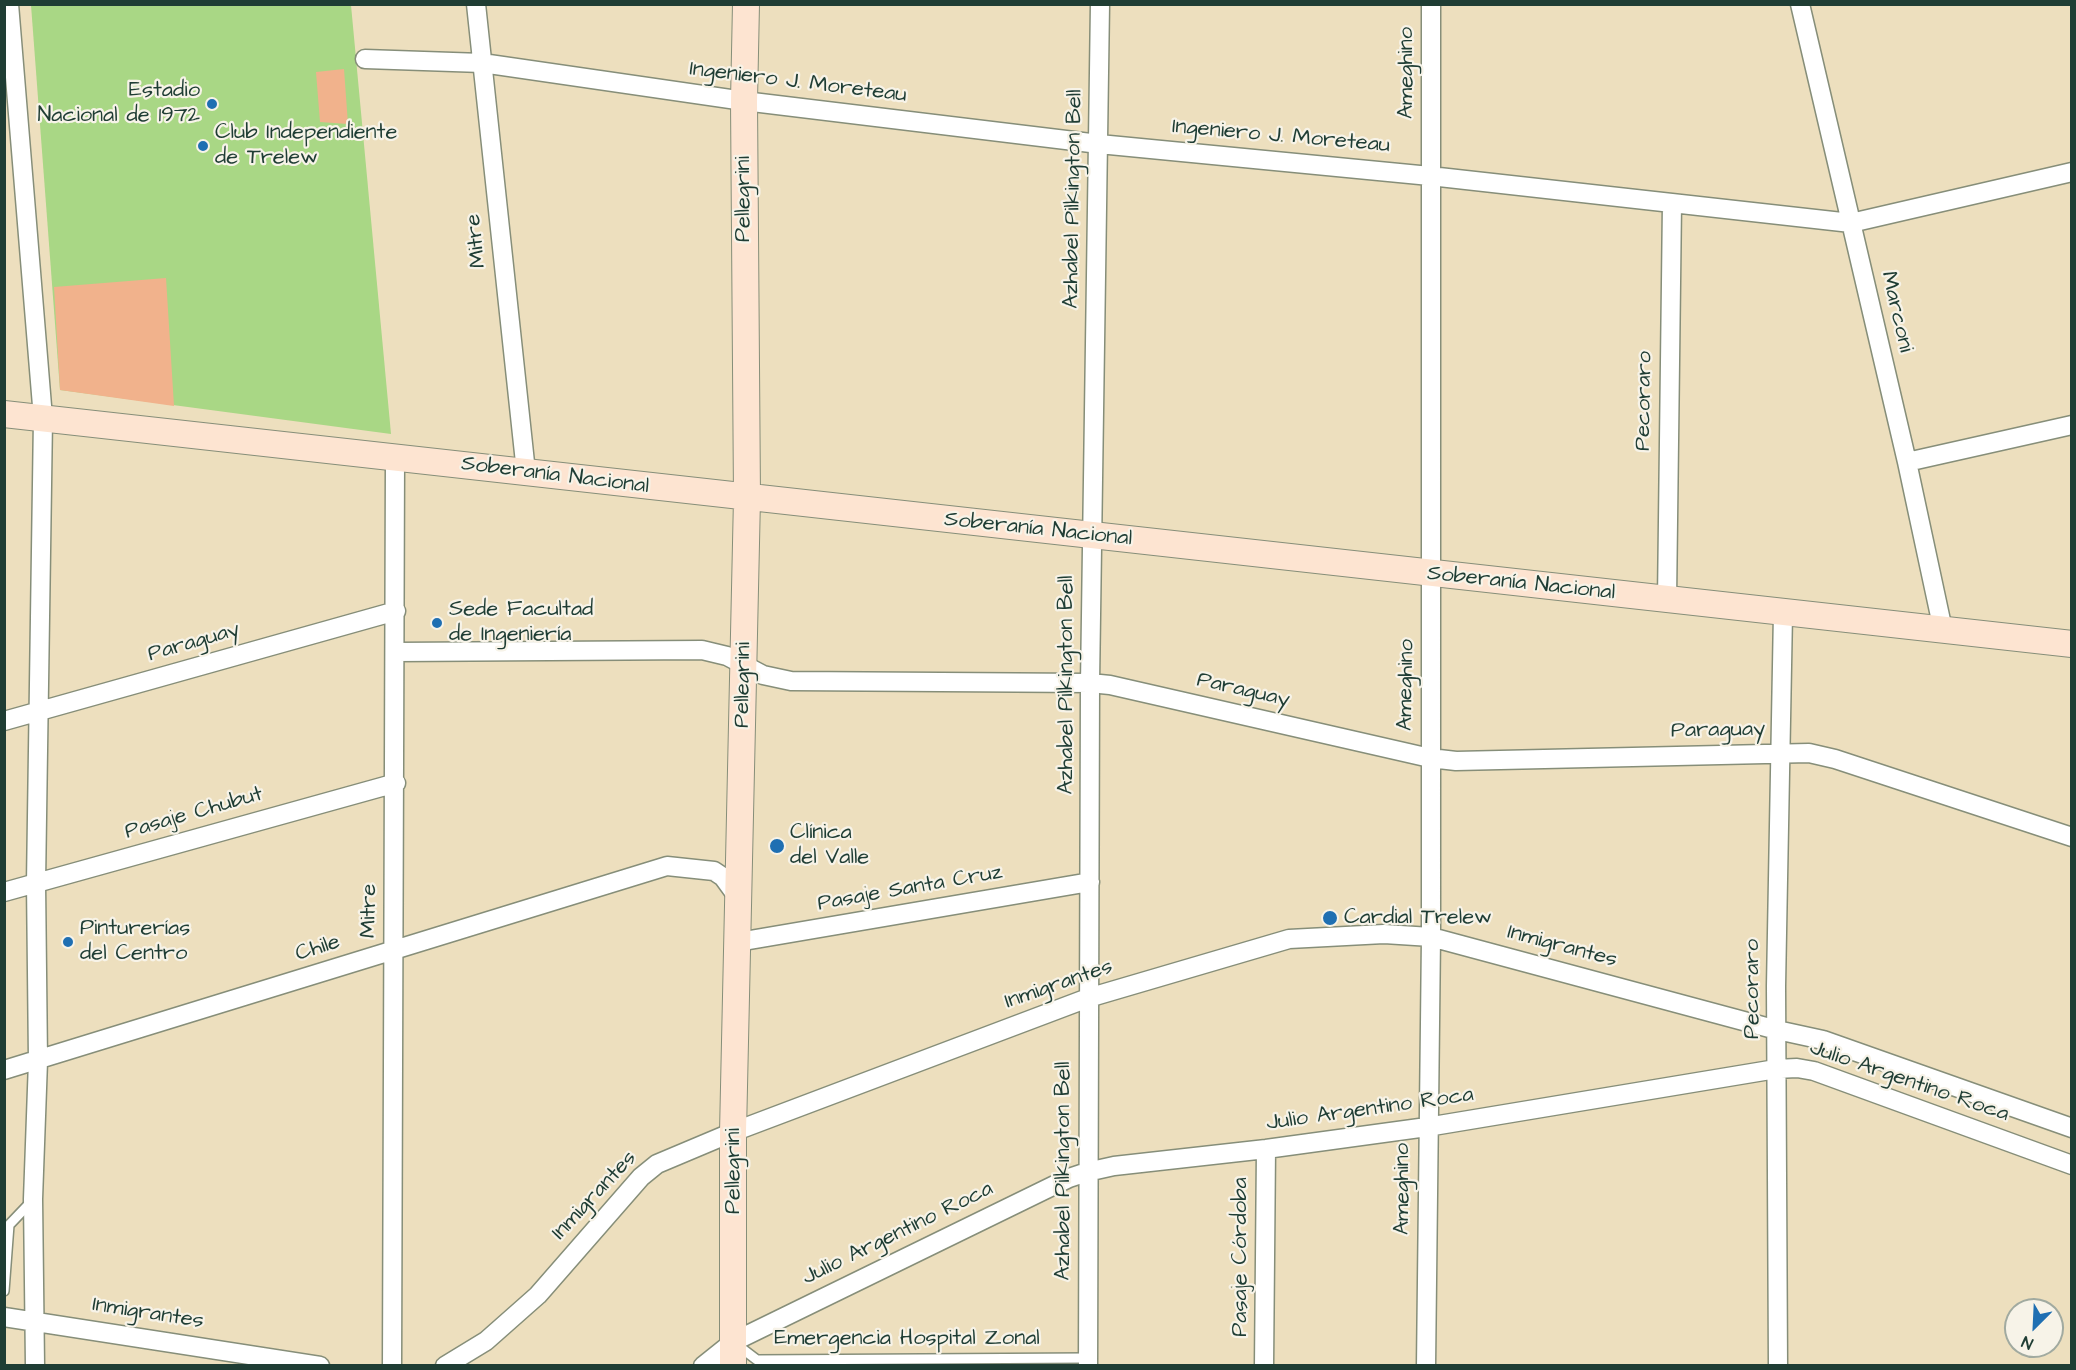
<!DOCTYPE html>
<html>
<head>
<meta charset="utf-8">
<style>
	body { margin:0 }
	#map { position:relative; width:2076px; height:1370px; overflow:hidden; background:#eddfbe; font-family:"Architects Daughter",sans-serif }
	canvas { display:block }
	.frame { position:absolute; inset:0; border:6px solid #1f3d34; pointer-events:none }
	.north { position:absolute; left:2004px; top:1298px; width:60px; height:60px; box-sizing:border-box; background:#f7f3e8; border:2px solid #a1aaa0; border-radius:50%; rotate:204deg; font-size:16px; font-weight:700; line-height:24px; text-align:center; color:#1f3d34 }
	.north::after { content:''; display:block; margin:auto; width:21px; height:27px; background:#1f6fb2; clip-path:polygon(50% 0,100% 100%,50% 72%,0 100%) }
</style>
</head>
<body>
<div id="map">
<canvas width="2076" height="1370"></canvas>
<div class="frame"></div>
<div class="north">N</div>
</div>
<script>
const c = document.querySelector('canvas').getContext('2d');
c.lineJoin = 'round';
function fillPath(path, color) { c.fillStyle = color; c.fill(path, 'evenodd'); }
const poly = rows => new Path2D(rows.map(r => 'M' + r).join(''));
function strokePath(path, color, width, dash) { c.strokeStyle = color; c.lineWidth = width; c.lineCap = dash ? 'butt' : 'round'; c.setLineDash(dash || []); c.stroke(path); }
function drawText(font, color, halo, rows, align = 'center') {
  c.font = font + ' "Architects Daughter",sans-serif'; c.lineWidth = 4.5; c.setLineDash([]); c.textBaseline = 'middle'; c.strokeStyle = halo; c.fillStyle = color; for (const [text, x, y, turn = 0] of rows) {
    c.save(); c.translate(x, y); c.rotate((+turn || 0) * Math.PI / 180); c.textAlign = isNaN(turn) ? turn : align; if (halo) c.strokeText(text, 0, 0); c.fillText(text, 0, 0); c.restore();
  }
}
const green = poly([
	[31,5,351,5,391,434,60,390]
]);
const building = poly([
	[344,69,348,124,320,122,316,72],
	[166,278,174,406,60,390,54,287]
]);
const lane = poly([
	[4,1291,9,1225,31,1202],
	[736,1344,757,1360,1088,1358]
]);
const street = poly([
	[9,4,43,418,36,883,38,1061,33,1199,35,1366],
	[476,4,526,472],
	[1800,4,1907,462,1943,630],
	[365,59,482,63,744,101,1099,144,1430,176,1851,223,2072,172],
	[1907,462,2072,425],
	[1667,600,1672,203],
	[396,652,702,650,727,656,763,675,791,681,1090,683,1110,685,1430,758,1456,761,1809,753,1835,759,2072,837],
	[4,721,396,611],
	[4,892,396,783],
	[738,942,1090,882],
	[4,1070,667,866,714,871,723,877,739,899],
	[4,1317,320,1366],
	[392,1366,395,458],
	[445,1366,486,1341,538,1295,641,1177,657,1164,733,1132,1088,998,1289,939,1384,934,1431,937,1777,1030,1823,1040,2072,1128],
	[703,1366,733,1342,1069,1178,1087,1172,1114,1166,1266,1149,1427,1127,1776,1069,1797,1068,1814,1071,2072,1165],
	[1088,1366,1090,683,1100,4],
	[1264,1366,1266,1149],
	[1426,1366,1431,937,1431,4],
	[1778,1366,1776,986,1783,613]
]);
const secondary = poly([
	[4,414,2072,644],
	[733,1366,733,1132,747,498,744,101,746,4]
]);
const markers = [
	[212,104,6,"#1f6fb2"],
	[203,146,6,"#1f6fb2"],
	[437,623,6,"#1f6fb2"],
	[777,846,8,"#1f6fb2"],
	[1330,918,8,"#1f6fb2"],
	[68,942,6,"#1f6fb2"]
];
const streetNames = [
	["Ameghino",1407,73,-90],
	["Ingeniero J. Moreteau",798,83,7],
	["Ingeniero J. Moreteau",1281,137,5],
	["Pellegrini",744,199,-90],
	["Azhabel Pilkington Bell",1074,199,-89],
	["Mitre",477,241,-96],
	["Marconi",1896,312,77],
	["Pecoraro",1645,401,-89],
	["Soberanía Nacional",555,476,7],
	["Soberanía Nacional",1038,530,6],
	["Soberanía Nacional",1521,584,6],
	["Paraguay",194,643,-16],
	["Pellegrini",744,685,-89],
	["Azhabel Pilkington Bell",1067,685,-90],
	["Ameghino",1407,685,-89],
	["Paraguay",1243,691,13],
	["Paraguay",1718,731,-1],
	["Pasaje Chubut",194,814,-16],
	["Pasaje Santa Cruz",910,889,-10],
	["Mitre",370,911,-89],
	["Inmigrantes",1562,947,15],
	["Chile",318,949,-17],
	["Inmigrantes",1059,985,-19],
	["Pecoraro",1753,989,-90],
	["Julio Argentino Roca",1909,1082,19],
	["Julio Argentino Roca",1370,1110,-8],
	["Pellegrini",734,1171,-90],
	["Azhabel Pilkington Bell",1064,1171,-90],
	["Ameghino",1403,1189,-90],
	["Inmigrantes",595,1196,-47],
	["Julio Argentino Roca",898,1234,-26],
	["Pasaje Córdoba",1241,1257,-90],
	["Inmigrantes",148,1314,9],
	["Emergencia Hospital Zonal",907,1339]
];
const poiNames = [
	["Estadio",200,91,"right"],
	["Nacional de 1972",200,116,"right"],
	["Club Independiente",215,133],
	["de Trelew",215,158],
	["Sede Facultad",449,610],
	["de Ingeniería",449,635],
	["Clínica",790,833],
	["del Valle",790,858],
	["Cardial Trelew",1344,918],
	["Pinturerías",80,929],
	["del Centro",80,954]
];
fillPath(green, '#a9d785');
fillPath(building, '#f1b28c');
strokePath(lane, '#868e79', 12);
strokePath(street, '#868e79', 21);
strokePath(secondary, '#868e79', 28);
strokePath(lane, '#fff', 9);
strokePath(street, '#fff', 18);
strokePath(secondary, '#fde4d1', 26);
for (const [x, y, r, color] of markers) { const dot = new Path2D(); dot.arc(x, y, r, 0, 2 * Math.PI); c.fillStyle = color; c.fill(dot); strokePath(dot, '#f7f3e8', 2); }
drawText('22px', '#1f3d34', '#f7f3e8', streetNames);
drawText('22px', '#1f3d34', '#f7f3e8', poiNames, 'left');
</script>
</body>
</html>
